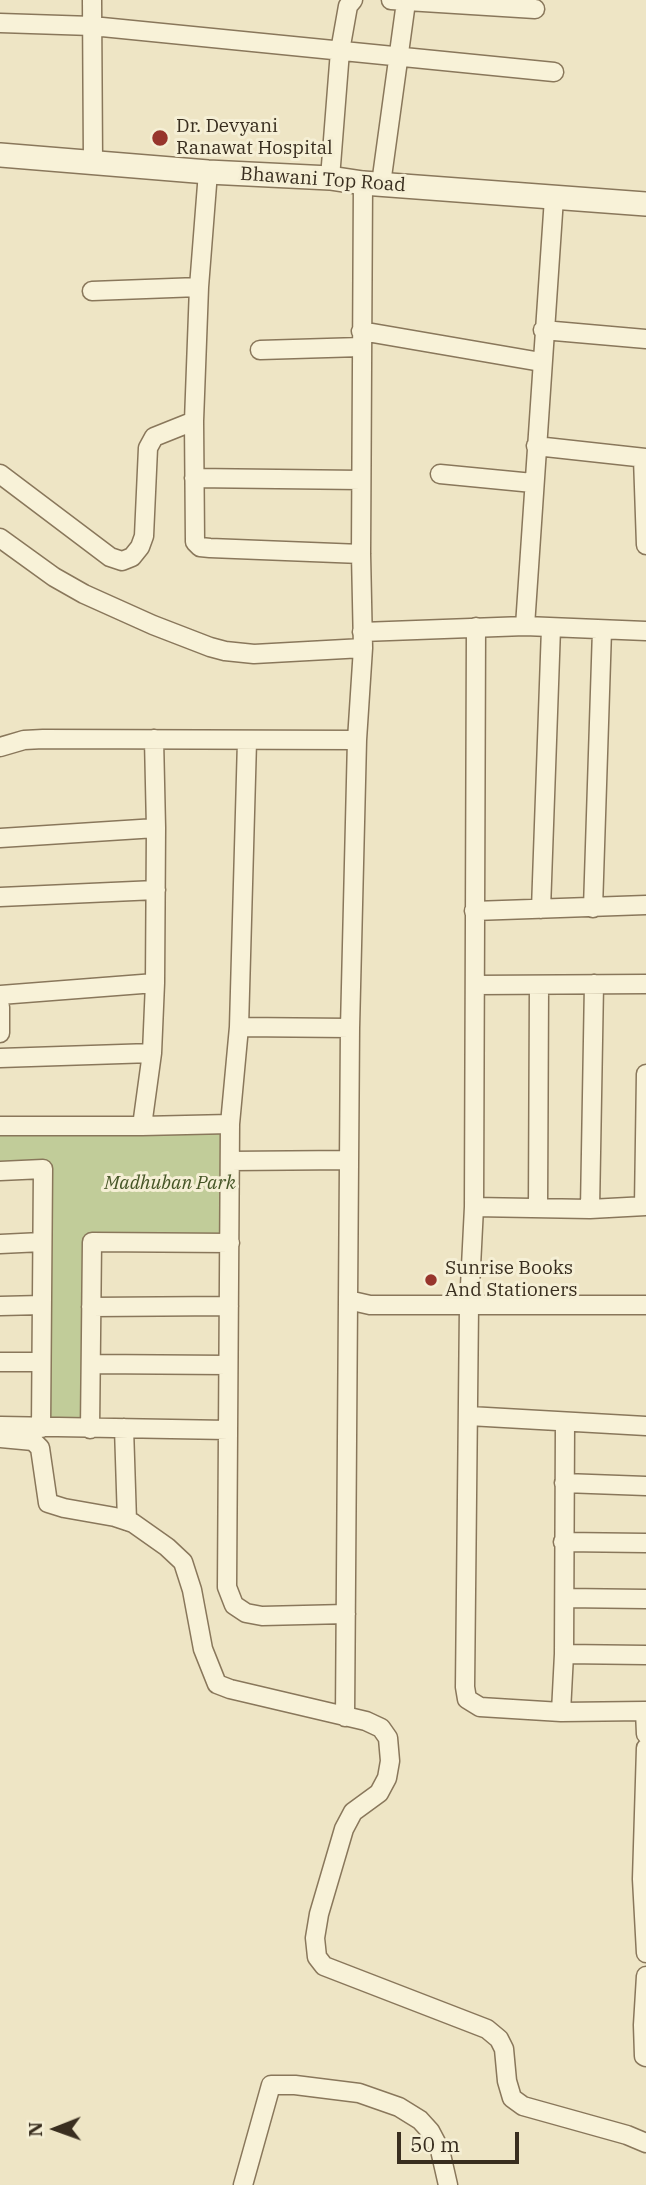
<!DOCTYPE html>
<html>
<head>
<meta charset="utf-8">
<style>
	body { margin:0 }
	#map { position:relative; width:646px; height:2185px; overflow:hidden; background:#eee5c5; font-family:"IBM Plex Serif",serif }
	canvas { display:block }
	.north { position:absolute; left:21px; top:2094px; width:70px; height:70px; -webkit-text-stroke:5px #f5efd5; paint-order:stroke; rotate:269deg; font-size:19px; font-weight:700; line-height:28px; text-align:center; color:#392e1f }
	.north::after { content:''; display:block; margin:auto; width:24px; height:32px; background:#392e1f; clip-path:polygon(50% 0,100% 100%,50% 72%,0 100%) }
	.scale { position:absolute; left:397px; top:2132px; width:122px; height:32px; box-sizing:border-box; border:4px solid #392e1f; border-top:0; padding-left:9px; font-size:21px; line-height:24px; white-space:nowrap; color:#392e1f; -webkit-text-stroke:5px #f5efd5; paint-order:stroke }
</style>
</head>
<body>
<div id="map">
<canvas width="646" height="2185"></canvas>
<div class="north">N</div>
<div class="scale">50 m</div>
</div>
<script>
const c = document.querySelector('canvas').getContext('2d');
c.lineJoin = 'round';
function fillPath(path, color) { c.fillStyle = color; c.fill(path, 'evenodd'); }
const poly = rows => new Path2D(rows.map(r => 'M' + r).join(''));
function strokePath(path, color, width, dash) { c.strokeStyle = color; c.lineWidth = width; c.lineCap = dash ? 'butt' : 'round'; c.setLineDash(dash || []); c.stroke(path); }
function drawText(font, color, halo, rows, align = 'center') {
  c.font = font + ' "IBM Plex Serif",serif'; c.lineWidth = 6; c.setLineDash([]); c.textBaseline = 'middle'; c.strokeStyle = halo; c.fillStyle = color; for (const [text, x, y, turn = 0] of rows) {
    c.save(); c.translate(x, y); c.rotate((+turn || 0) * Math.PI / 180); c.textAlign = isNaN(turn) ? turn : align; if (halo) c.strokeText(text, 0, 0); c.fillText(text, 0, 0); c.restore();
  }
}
const green = poly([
	[230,1124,230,1243,92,1242,90,1429,41,1428,43,1169,0,1171,0,1126]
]);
const minor = poly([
	[92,0,93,161],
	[391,0,535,9],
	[0,23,92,26,554,72],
	[208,172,199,287,194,421,195,542,200,547,210,548,361,554],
	[330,178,340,51,348,6,353,0],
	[381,184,406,2],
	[92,291,199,287],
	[543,330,646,339],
	[361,331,541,362],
	[260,350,361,347],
	[536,446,646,458],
	[643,458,646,545],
	[0,474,110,557,122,561,132,557,140,547,144,536,148,448,154,437,194,421],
	[440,474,533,483],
	[194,478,361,480],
	[0,538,54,577,84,594,153,625,210,647,225,651,254,654,363,648],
	[525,626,554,198],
	[476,627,474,1207,469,1306,465,1687,467,1699,480,1707,561,1712,645,1711,646,1734],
	[362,632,525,626,646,631],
	[357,740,350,1028,348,1300,370,1305,646,1305],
	[247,741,239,1027,230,1124,227,1587,234,1605,246,1613,262,1616,346,1614],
	[0,747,24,740,43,739,357,740,363,648,361,554,363,183],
	[0,838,156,828],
	[0,897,156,890],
	[593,908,602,630],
	[541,909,551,628],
	[474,911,646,905],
	[476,985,646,984],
	[0,995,155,983],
	[0,1007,0,1033],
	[239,1027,350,1028],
	[0,1058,152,1053],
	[0,1126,142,1126,152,1053,155,983,156,828,154,739],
	[142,1126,230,1124],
	[230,1161,349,1160],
	[0,1171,43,1169,41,1428],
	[644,1206,646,1074],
	[474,1207,590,1209,646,1206],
	[538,1208,539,986],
	[590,1209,594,984],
	[0,1244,42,1242],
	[0,1306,42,1305],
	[91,1307,229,1306],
	[0,1362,41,1362],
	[91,1364,228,1365],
	[469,1416,646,1426],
	[1,1426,228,1430],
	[124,1428,127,1521],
	[90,1429,92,1242,230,1243],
	[0,1438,33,1441,40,1448,48,1503,64,1508,115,1517,133,1523,167,1547,183,1562,192,1590,203,1649,217,1684,230,1689,366,1721,381,1728,388,1738,390,1761,387,1778,379,1793,353,1812,344,1829,319,1914,315,1938,317,1957,324,1966,487,2029,499,2039,504,2049,507,2081,512,2098,523,2106,627,2135,646,2143],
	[564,1483,646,1486],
	[563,1542,646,1543],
	[565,1598,646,1599],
	[564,1654,646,1655],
	[561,1712,564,1654,565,1422],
	[345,1717,348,1300],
	[646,1748,642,1879,646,1953],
	[646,1976,643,2025,644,2056,646,2057],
	[243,2185,271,2085,295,2085,359,2093,399,2107,420,2120,430,2131,440,2150,448,2185]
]);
const tertiary = poly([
	[0,155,208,172,330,178,363,183,646,204]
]);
const markers = [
	[160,138,9,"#97352c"],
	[431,1280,7,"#97352c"]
];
const poiNames = [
	["Dr. Devyani",176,127],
	["Ranawat Hospital",176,149],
	["Sunrise Books",445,1269],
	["And Stationers",445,1291]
];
const streetNames = [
	["Bhawani Top Road",323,180,4]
];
const parkNames = [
	["Madhuban Park",170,1184]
];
fillPath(green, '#c1cc99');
strokePath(minor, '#89775b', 21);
strokePath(tertiary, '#89775b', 26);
strokePath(minor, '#f8f2d8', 18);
strokePath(tertiary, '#f8f2d8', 23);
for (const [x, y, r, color] of markers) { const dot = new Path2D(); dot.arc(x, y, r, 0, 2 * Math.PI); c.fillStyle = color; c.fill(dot); strokePath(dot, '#f5efd5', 2.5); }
drawText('19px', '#392e1f', '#f5efd5', poiNames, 'left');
drawText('19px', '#392e1f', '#f5efd5', streetNames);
drawText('italic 19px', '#455526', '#f5efd5', parkNames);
</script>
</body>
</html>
